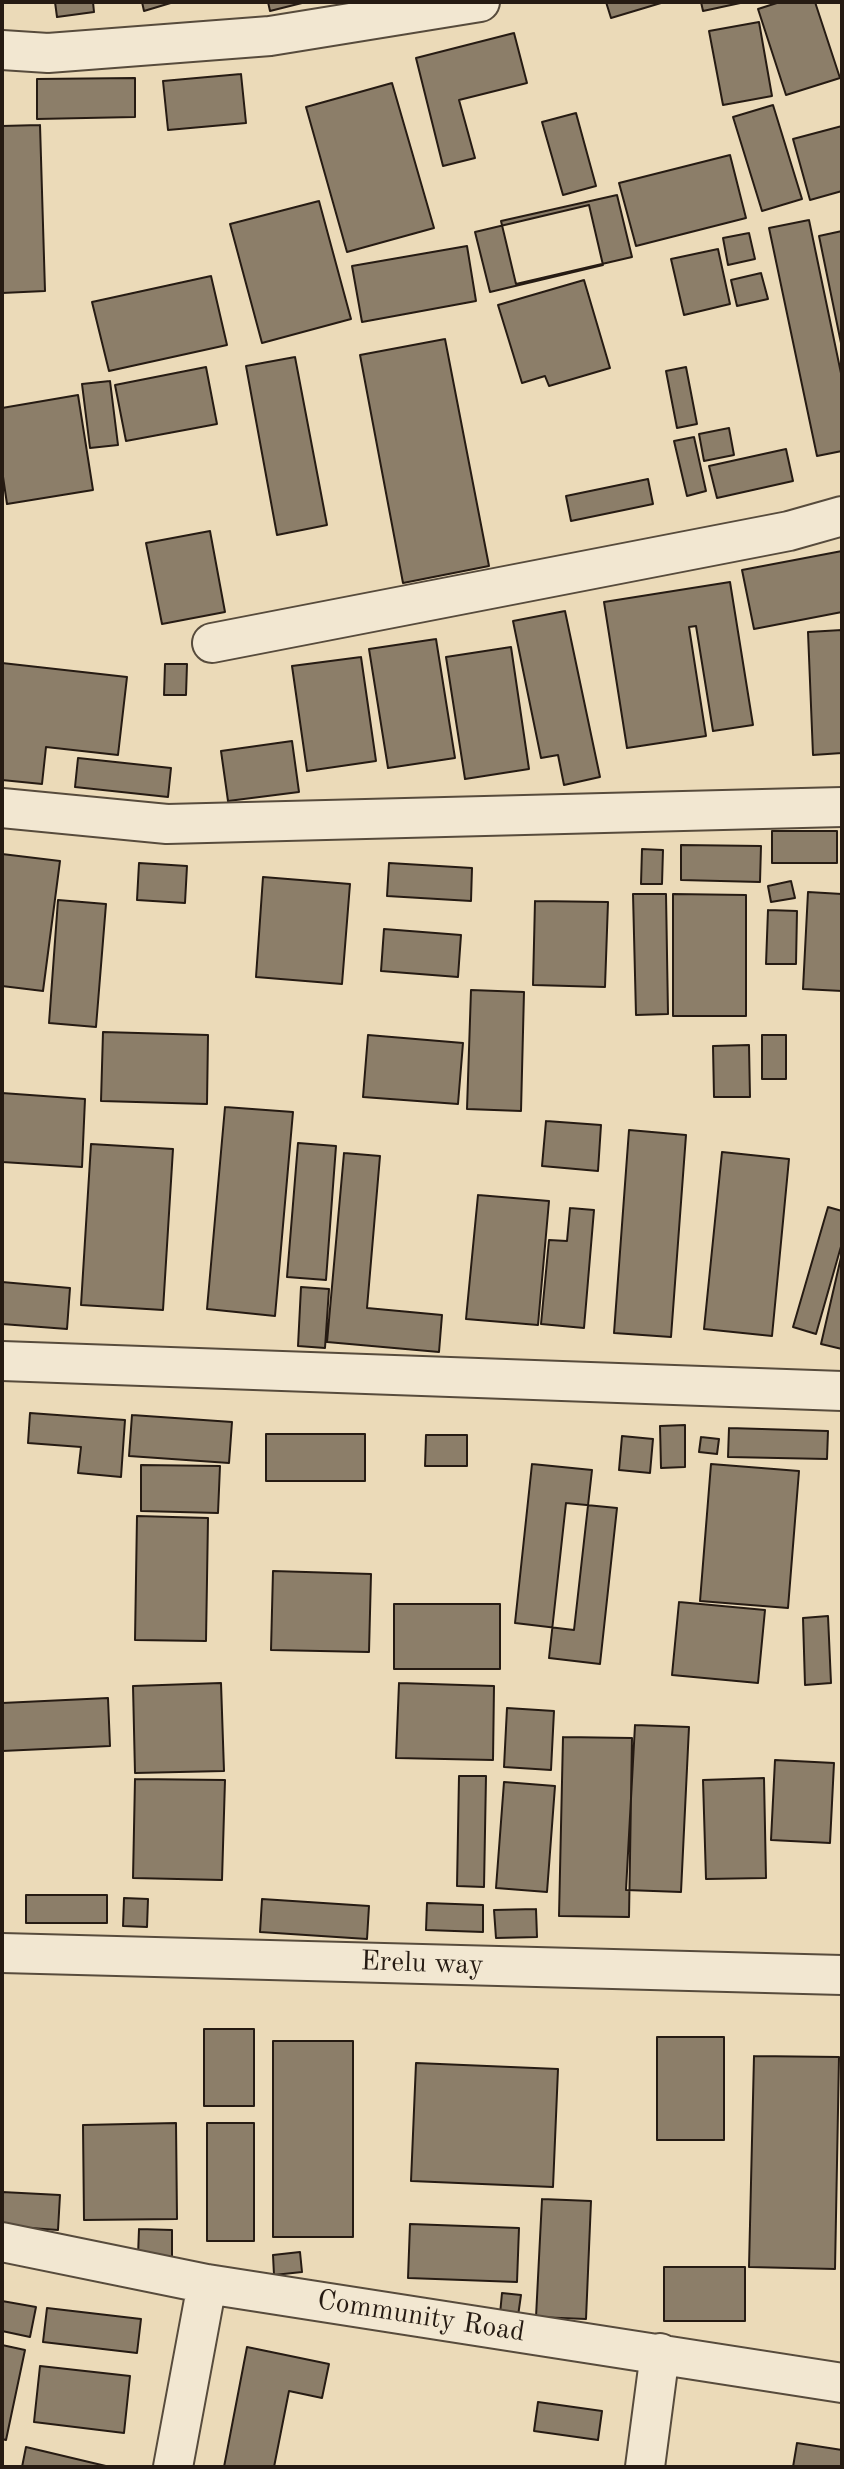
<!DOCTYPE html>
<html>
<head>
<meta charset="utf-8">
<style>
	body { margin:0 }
	#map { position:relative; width:844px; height:2469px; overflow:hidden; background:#ebdab8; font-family:"Old Standard TT",serif }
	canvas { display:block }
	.frame { position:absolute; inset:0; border:4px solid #261b13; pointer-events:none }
</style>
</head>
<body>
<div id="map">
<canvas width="844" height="2469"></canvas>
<div class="frame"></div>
</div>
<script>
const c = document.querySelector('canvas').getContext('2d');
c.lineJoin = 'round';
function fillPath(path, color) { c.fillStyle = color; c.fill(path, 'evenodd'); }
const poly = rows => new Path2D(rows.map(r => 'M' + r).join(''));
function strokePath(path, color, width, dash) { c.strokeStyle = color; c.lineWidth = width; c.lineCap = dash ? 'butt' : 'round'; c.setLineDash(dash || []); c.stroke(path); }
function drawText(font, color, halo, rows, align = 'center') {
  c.font = font + ' "Old Standard TT",serif'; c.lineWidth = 6; c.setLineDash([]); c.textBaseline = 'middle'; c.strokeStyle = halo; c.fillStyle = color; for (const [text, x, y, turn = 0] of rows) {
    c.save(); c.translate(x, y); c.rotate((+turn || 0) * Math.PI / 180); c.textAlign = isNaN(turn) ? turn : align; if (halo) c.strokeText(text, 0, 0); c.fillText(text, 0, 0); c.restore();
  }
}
const building = poly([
	[55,2,93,2,94,12,57,17,55,2],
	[142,2,174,2,144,11,142,2],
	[268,2,306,2,270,11,268,2],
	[606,2,661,2,661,3,611,18,606,2],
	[701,2,745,2,703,11,701,2],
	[780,2,815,2,840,78,786,95,758,9,780,2],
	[759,22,772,96,723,105,709,31,759,22],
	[514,33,527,83,459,100,475,158,443,166,416,58,514,33],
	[241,74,246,123,168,130,163,81,241,74],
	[135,78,135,117,37,119,37,79,135,78],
	[392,83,434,228,347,252,306,107,392,83],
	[773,105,802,199,762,211,733,117,773,105],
	[576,113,596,186,563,195,542,122,576,113],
	[40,125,45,291,2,293,2,126,40,125],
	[842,126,842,191,810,200,793,139,842,126],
	[730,155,746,218,636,246,619,183,730,155],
	[617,195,632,257,516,284,501,221,617,195],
	[319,201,351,319,262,343,230,224,319,201],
	[589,205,603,265,490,292,475,232,589,205],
	[809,220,842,378,842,451,817,456,769,228,809,220],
	[842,231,842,348,819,236,842,231],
	[749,233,755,259,728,265,723,238,749,233],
	[467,246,476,301,362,322,352,266,467,246],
	[718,249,730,304,684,315,671,259,718,249],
	[761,273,768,299,737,306,731,280,761,273],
	[211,276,227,345,109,371,92,302,211,276],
	[584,280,610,368,549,386,545,376,522,383,498,305,584,280],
	[445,339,489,566,403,583,360,355,445,339],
	[295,357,327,525,277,535,246,366,295,357],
	[206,367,217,424,126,441,115,385,206,367],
	[686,367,697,424,677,428,666,371,686,367],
	[110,381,118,445,90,448,82,384,110,381],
	[78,395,93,490,7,504,2,470,2,408,78,395],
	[729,428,734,455,704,461,699,434,729,428],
	[694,437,706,491,687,496,674,441,694,437],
	[786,449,793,481,717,498,709,466,786,449],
	[648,479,653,504,571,521,566,496,648,479],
	[210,531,225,612,162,624,146,543,210,531],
	[842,551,842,612,754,629,742,570,842,551],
	[730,582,753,725,713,731,696,626,689,627,706,736,627,748,604,602,730,582],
	[565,611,600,777,564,785,558,755,541,758,513,621,565,611],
	[842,630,842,753,813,755,808,632,842,630],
	[436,639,455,758,388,768,369,649,436,639],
	[511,647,529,769,465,779,446,657,511,647],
	[361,657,376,761,307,771,292,666,361,657],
	[2,663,127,677,118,755,46,747,42,784,2,780,2,663],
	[165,664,187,664,186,695,164,695,165,664],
	[292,741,299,792,228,801,221,751,292,741],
	[78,758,171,768,168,797,75,787,78,758],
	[772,831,837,831,837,863,772,863,772,831],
	[681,845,761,846,760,882,681,880,681,845],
	[642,849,663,850,662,884,641,884,642,849],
	[2,854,60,861,43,991,2,986,2,854],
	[139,863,187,866,185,903,137,900,139,863],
	[389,863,472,868,471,901,387,896,389,863],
	[263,877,350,884,342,984,256,977,263,877],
	[791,881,795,898,771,902,768,886,791,881],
	[808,892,842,894,842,991,803,989,808,892],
	[633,894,666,894,668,1014,636,1015,633,894],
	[673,894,746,895,746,1016,673,1016,673,894],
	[58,900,106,904,96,1027,49,1023,58,900],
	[535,901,608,902,605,987,533,985,535,901],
	[768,910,797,911,796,964,766,964,768,910],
	[384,929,461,935,458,977,381,971,384,929],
	[471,990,524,992,521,1111,467,1109,471,990],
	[103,1032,208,1035,207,1104,101,1101,103,1032],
	[368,1035,463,1043,458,1104,363,1097,368,1035],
	[762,1035,786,1035,786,1079,762,1079,762,1035],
	[749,1045,750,1097,714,1097,713,1046,749,1045],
	[2,1093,85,1099,82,1167,2,1162,2,1093],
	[225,1107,293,1112,275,1316,207,1309,225,1107],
	[546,1121,601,1125,598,1171,542,1166,546,1121],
	[629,1130,686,1135,671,1337,614,1333,629,1130],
	[298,1143,336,1146,326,1280,287,1277,298,1143],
	[91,1144,173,1149,163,1310,81,1305,91,1144],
	[722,1152,789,1159,772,1336,704,1329,722,1152],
	[344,1153,380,1156,367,1308,442,1315,439,1352,327,1342,344,1153],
	[478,1195,549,1201,538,1325,466,1319,478,1195],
	[828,1207,842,1211,842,1243,816,1334,793,1327,828,1207],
	[570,1208,594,1210,584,1328,541,1324,549,1240,567,1241,570,1208],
	[842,1253,842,1349,821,1344,842,1253],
	[2,1282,70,1288,67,1329,2,1324,2,1282],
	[301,1287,329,1289,325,1348,298,1346,301,1287],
	[30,1413,125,1420,121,1477,78,1473,81,1447,28,1443,30,1413],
	[132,1415,232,1422,229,1463,129,1456,132,1415],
	[685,1425,685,1467,661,1468,660,1426,685,1425],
	[729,1428,828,1431,827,1459,728,1457,729,1428],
	[266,1434,365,1434,365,1481,266,1481,266,1434],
	[426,1435,467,1435,467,1466,425,1466,426,1435],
	[622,1436,653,1439,650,1473,619,1470,622,1436],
	[701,1437,719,1439,717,1454,699,1452,701,1437],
	[532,1464,592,1470,574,1630,515,1623,532,1464],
	[711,1464,799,1471,788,1608,700,1601,711,1464],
	[141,1465,220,1466,218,1513,141,1511,141,1465],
	[566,1503,617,1508,600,1664,549,1658,566,1503],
	[137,1516,208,1518,206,1641,135,1640,137,1516],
	[273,1571,371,1574,369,1652,271,1650,273,1571],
	[679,1602,765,1610,758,1683,672,1675,679,1602],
	[394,1604,500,1604,500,1669,394,1669,394,1604],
	[828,1616,831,1683,805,1685,803,1618,828,1616],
	[221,1683,224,1771,135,1773,133,1686,221,1683],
	[399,1683,494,1686,493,1760,396,1758,399,1683],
	[108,1698,110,1746,2,1751,2,1703,108,1698],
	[507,1708,554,1711,551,1770,504,1767,507,1708],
	[635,1725,689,1727,681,1892,626,1890,635,1725],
	[563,1737,632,1738,629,1917,559,1916,563,1737],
	[775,1760,834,1763,830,1843,771,1840,775,1760],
	[459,1776,486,1776,484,1887,457,1886,459,1776],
	[764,1778,766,1878,706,1879,703,1780,764,1778],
	[135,1779,225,1780,222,1880,133,1878,135,1779],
	[504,1782,555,1786,547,1892,496,1888,504,1782],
	[26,1895,107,1895,107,1923,26,1923,26,1895],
	[124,1898,148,1899,147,1927,123,1926,124,1898],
	[262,1899,369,1906,367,1939,260,1932,262,1899],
	[427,1903,483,1905,483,1932,426,1930,427,1903],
	[536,1909,537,1937,496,1938,494,1910,536,1909],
	[204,2029,254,2029,254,2106,204,2106,204,2029],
	[657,2037,724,2037,724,2140,657,2140,657,2037],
	[273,2041,353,2041,353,2237,273,2237,273,2041],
	[754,2056,839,2057,835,2269,749,2267,754,2056],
	[416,2063,558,2069,553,2187,411,2181,416,2063],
	[176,2123,177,2219,84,2220,83,2125,176,2123],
	[207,2123,254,2123,254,2241,207,2241,207,2123],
	[2,2192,60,2195,58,2230,2,2226,2,2192],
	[542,2199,591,2201,586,2319,536,2317,542,2199],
	[410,2224,519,2228,517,2282,408,2278,410,2224],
	[139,2229,172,2230,172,2257,138,2256,139,2229],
	[300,2252,302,2272,274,2275,273,2255,300,2252],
	[664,2267,745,2267,745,2321,664,2321,664,2267],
	[502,2293,521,2295,518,2316,500,2314,502,2293],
	[2,2301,36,2307,30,2337,2,2331,2,2301],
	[47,2308,141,2319,137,2353,43,2342,47,2308],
	[2,2345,25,2350,6,2440,2,2439,2,2345],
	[247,2347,329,2364,322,2398,289,2391,274,2467,224,2467,247,2347],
	[40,2366,130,2376,124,2433,34,2422,40,2366],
	[538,2402,602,2411,598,2440,534,2431,538,2402],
	[797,2443,842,2450,842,2467,793,2467,797,2443],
	[26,2447,110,2467,22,2467,26,2447]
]);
const street = poly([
	[2,50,48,53,270,36,480,2],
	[212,643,789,531,842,516],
	[2,808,167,824,842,807],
	[2,1361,842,1391],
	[2,1953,842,1975],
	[2,2242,207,2284,842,2383],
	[173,2467,207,2284],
	[645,2467,660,2353]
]);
const streetNames = [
	["Erelu way",422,1964,2],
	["Community Road",421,2317,9]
];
fillPath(building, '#8c7e69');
strokePath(building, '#261b13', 2);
strokePath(street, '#574b3c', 42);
strokePath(street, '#f2e7d1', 38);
drawText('28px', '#261b13', '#f2e7d1', streetNames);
</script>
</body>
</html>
